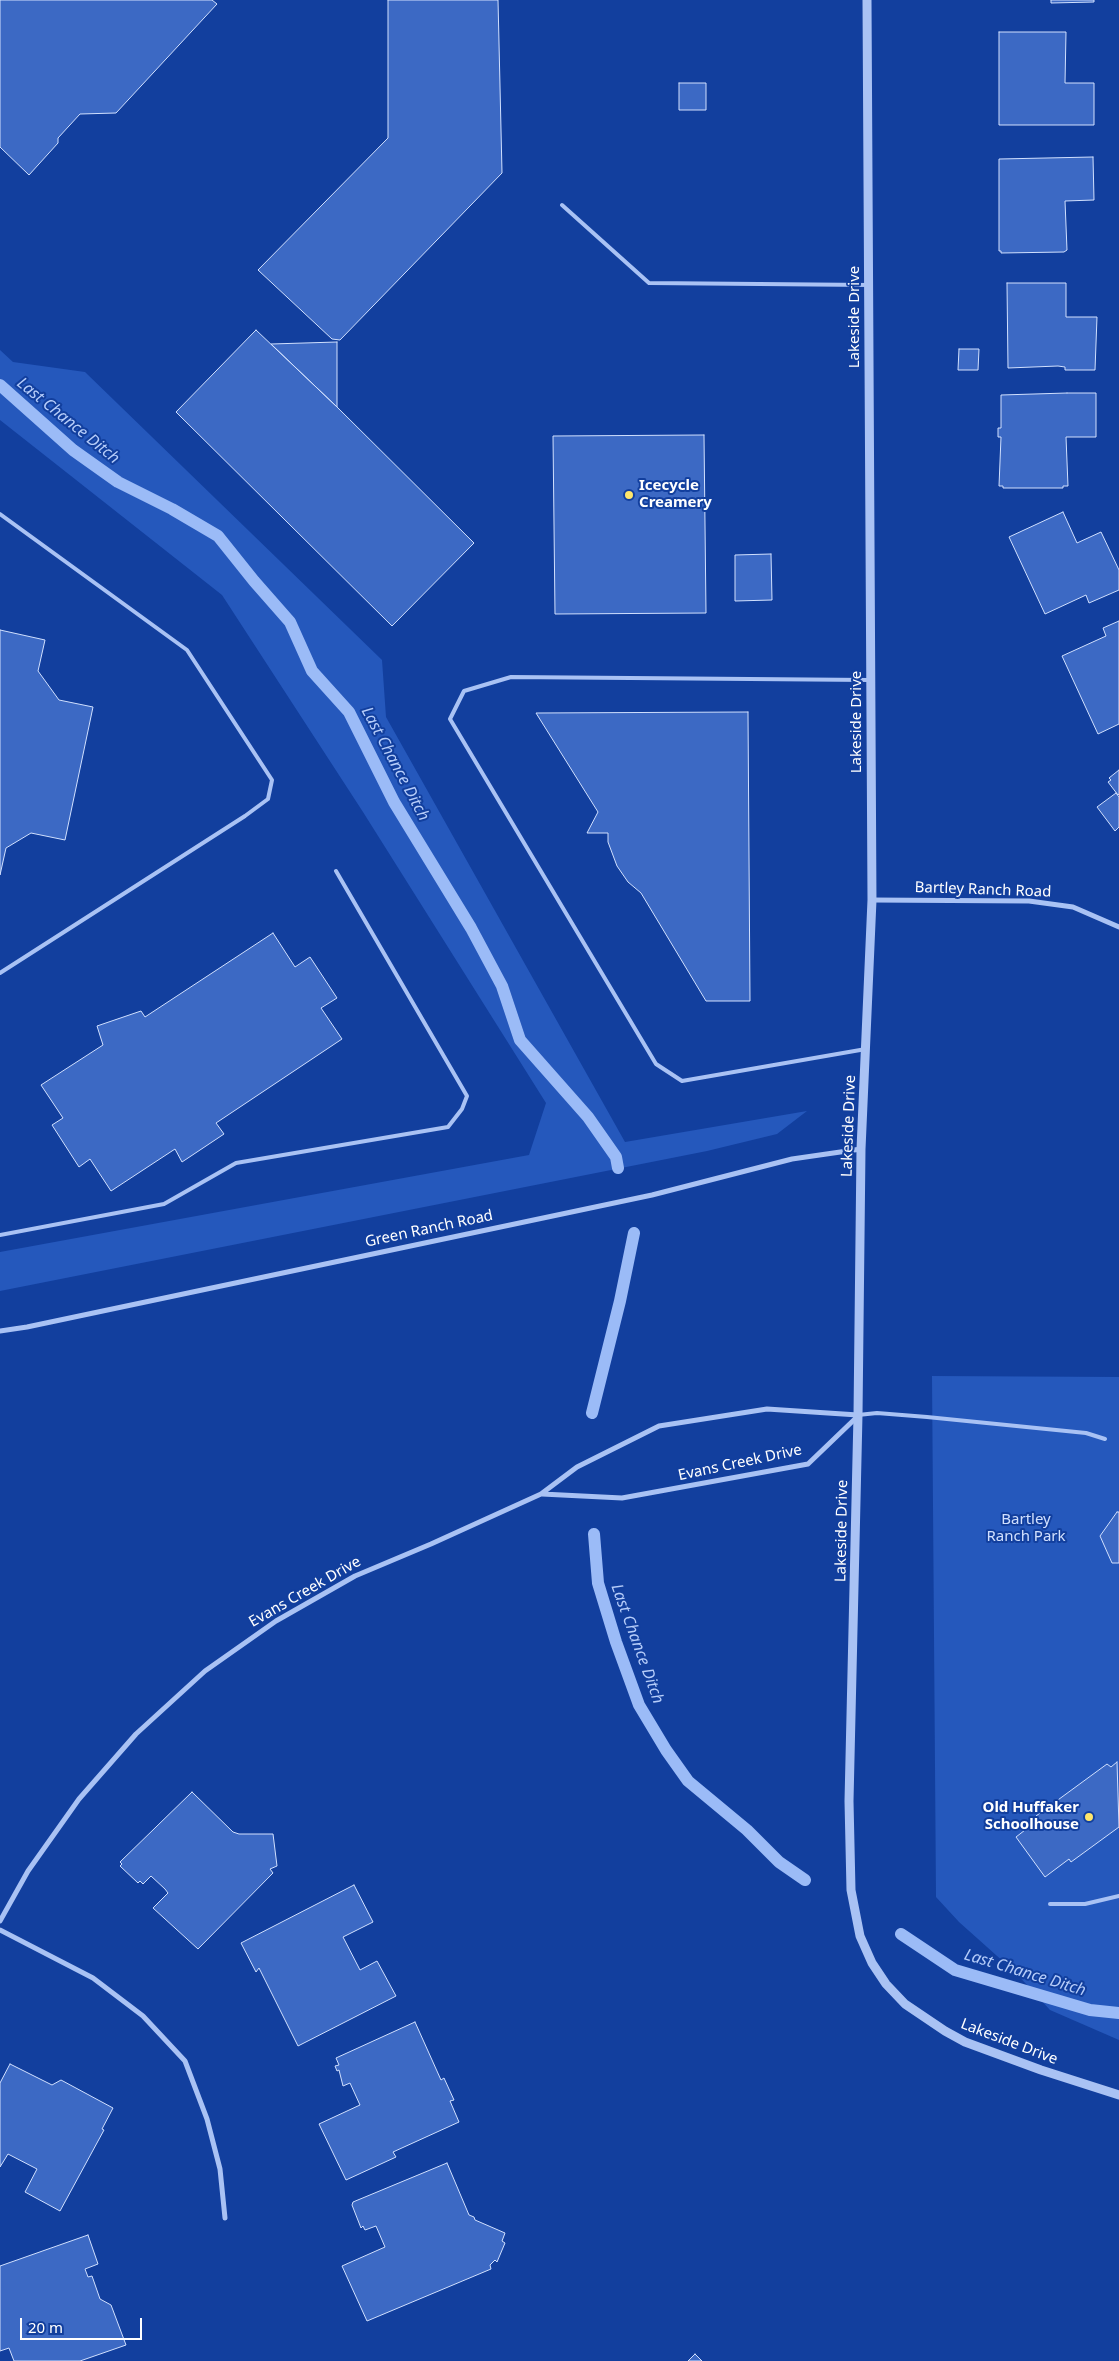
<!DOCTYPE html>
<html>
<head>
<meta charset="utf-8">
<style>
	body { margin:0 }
	#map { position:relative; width:1119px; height:2361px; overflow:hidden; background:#123f9e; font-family:"Noto Sans",sans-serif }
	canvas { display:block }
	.scale { position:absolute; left:20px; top:2318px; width:122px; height:22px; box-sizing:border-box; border:2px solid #fff; border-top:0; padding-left:6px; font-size:15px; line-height:18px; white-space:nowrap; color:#fff; -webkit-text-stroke:4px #123f9e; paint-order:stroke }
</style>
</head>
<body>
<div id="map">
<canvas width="1119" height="2361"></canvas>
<div class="scale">20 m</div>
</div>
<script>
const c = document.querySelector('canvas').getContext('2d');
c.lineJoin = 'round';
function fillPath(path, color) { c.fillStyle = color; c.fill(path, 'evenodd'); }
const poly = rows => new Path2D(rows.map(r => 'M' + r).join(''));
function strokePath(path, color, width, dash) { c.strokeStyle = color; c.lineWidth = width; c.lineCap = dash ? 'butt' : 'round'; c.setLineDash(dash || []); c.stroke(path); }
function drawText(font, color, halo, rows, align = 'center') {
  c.font = font + ' "Noto Sans",sans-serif'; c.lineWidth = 4; c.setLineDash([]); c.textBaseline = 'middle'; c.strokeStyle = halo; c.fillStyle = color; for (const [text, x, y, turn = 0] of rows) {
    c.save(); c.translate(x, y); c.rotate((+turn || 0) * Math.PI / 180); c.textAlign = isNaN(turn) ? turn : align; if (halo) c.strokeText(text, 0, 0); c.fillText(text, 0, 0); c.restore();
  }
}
const green = poly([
	[0,350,13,362,85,372,382,660,386,717,625,1142,807,1111,777,1134,707,1151,0,1291,0,1252,529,1155,546,1103,363,812,222,595,0,420],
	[932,1376,1119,1377,1119,2040,1050,2010,1015,1972,959,1922,936,1897]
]);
const stream = poly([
	[0,385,73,450,118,482,172,509,218,536,254,581,290,622,312,671,349,712,394,802,471,928,502,986,520,1040,588,1117,616,1157,618,1168],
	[592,1413,620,1301,634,1233],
	[594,1534,598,1583,616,1642,639,1705,666,1750,688,1781,747,1830,779,1862,805,1880],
	[901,1934,955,1970,1090,2010,1119,2013]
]);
const building = poly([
	[0,0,212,0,217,4,116,113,80,114,58,138,58,143,29,175,0,147,0,0],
	[388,0,498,0,502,173,340,340,332,339,258,270,388,138,388,0],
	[1051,0,1094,0,1094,2,1051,3,1051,0],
	[999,32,1066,32,1065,83,1094,83,1094,125,999,125,999,32],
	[679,83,706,83,706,110,679,110,679,83],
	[1093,157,1094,200,1065,201,1067,250,1064,252,1001,253,1001,251,999,251,999,159,1093,157],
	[1007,283,1066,283,1066,317,1097,317,1095,370,1065,370,1065,367,1058,366,1008,368,1007,283],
	[256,330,337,407,474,543,392,626,176,412,256,330],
	[337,342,337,407,271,344,337,342],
	[959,349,979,349,978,370,958,370,959,349],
	[1067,393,1096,393,1096,437,1066,437,1068,486,1063,486,1063,488,1003,488,1003,486,999,486,1001,437,998,437,998,428,1001,428,1001,395,1067,393],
	[704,435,706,613,555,614,553,436,704,435],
	[1063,512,1077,543,1101,532,1119,570,1119,590,1089,603,1086,595,1045,614,1009,537,1063,512],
	[771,554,772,600,735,601,735,555,771,554],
	[1119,621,1119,724,1098,734,1062,656,1106,636,1103,628,1119,621],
	[0,630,45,640,38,671,59,700,93,707,65,840,31,833,6,848,0,875,0,630],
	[748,712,750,1001,706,1001,641,893,628,882,617,866,608,842,608,833,587,833,598,812,536,713,748,712],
	[1119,770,1119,794,1118,795,1108,782,1111,780,1109,778,1119,770],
	[1116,793,1119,797,1119,827,1115,831,1097,807,1116,793],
	[273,933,295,967,310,957,337,998,321,1008,342,1039,216,1123,224,1134,182,1162,175,1149,111,1191,90,1159,79,1167,52,1125,63,1118,41,1085,103,1045,97,1026,141,1011,145,1017,273,933],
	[1117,1512,1119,1512,1119,1563,1112,1563,1100,1536,1117,1512],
	[1117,1762,1119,1827,1071,1862,1069,1859,1045,1877,1016,1837,1038,1820,1036,1816,1107,1764,1111,1767,1117,1762],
	[192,1792,233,1832,239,1834,273,1834,277,1866,270,1869,273,1873,198,1949,153,1908,168,1893,165,1889,151,1876,143,1884,140,1881,138,1883,120,1866,122,1864,120,1862,192,1792],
	[354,1885,373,1922,343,1937,360,1970,377,1961,396,1996,298,2046,259,1968,256,1972,241,1943,354,1885],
	[415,2022,441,2080,444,2078,454,2100,450,2101,459,2122,393,2152,396,2157,346,2180,319,2124,360,2105,350,2083,343,2086,339,2070,337,2071,335,2066,339,2065,336,2058,415,2022],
	[10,2064,52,2085,61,2080,113,2108,102,2129,104,2130,60,2211,25,2192,37,2169,8,2154,0,2167,0,2083,10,2064],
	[447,2163,469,2215,474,2217,475,2220,505,2233,502,2241,505,2243,497,2262,495,2260,490,2265,491,2269,367,2321,342,2266,385,2247,376,2226,365,2230,363,2226,361,2228,352,2205,353,2202,447,2163],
	[88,2235,98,2264,85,2269,88,2277,92,2276,100,2299,111,2305,126,2345,80,2361,14,2361,9,2348,0,2351,0,2266,88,2235],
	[695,2354,702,2361,688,2361,695,2354]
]);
const service = poly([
	[562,205,649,283,869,285],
	[0,514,187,650,272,780,268,799,245,816,0,973],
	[866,1049,682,1081,656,1064,450,719,464,691,511,677,869,680],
	[0,1235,164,1204,236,1163,448,1127,462,1109,467,1096,336,871],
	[858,1415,877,1413,927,1417,1086,1433,1105,1439],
	[1050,1904,1085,1904,1119,1896]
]);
const minor = poly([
	[872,900,1029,901,1073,907,1119,927],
	[0,1331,27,1327,652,1195,792,1159,861,1149],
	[542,1494,622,1498,808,1464,858,1416],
	[0,1921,28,1871,79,1799,136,1734,205,1671,276,1621,355,1576,431,1544,541,1494,577,1467,659,1426,767,1409,858,1415],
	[0,1930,93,1978,143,2016,185,2061,207,2119,220,2169,225,2218]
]);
const tertiary = poly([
	[867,0,872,900,861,1149,858,1415,849,1801,851,1890,860,1936,872,1963,886,1984,905,2004,945,2031,965,2042,1041,2070,1119,2095]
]);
const markers = [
	[629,495,5,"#ffe66c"],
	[1089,1817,5,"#ffe66c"]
];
const streetNames = [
	["Lakeside Drive",855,317,-90],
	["Lakeside Drive",857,722,-90],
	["Bartley Ranch Road",983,890,2],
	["Lakeside Drive",849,1126,-88],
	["Green Ranch Road",429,1229,-12],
	["Evans Creek Drive",740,1463,-12],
	["Lakeside Drive",842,1531,-89],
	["Evans Creek Drive",305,1592,-30],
	["Lakeside Drive",1009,2042,21]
];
const poiNames = [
	["Icecycle",639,486],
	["Creamery",639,503],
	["Old Huffaker",1079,1808,"right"],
	["Schoolhouse",1079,1825,"right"]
];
const parkNames = [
	["Bartley",1026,1520],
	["Ranch Park",1026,1537]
];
const waterNames = [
	["Last Chance Ditch",68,421,39],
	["Last Chance Ditch",395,764,62],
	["Last Chance Ditch",637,1644,70],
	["Last Chance Ditch",1025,1973,17]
];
fillPath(green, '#2558bc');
strokePath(stream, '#9bbbf7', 12);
fillPath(building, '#3c69c4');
strokePath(building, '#d1e0fe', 1);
strokePath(service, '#a9c2f4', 4);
strokePath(minor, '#a9c2f4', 5);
strokePath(tertiary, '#a9c2f4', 9);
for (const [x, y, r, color] of markers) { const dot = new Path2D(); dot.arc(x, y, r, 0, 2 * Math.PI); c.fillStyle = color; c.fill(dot); strokePath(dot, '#123f9e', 2); }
drawText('15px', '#fff', '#123f9e', streetNames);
drawText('bold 15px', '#fff', '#123f9e', poiNames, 'left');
drawText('15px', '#d1e0fe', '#123f9e', parkNames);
drawText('italic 16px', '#b6cdfa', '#123f9e', waterNames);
</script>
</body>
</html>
